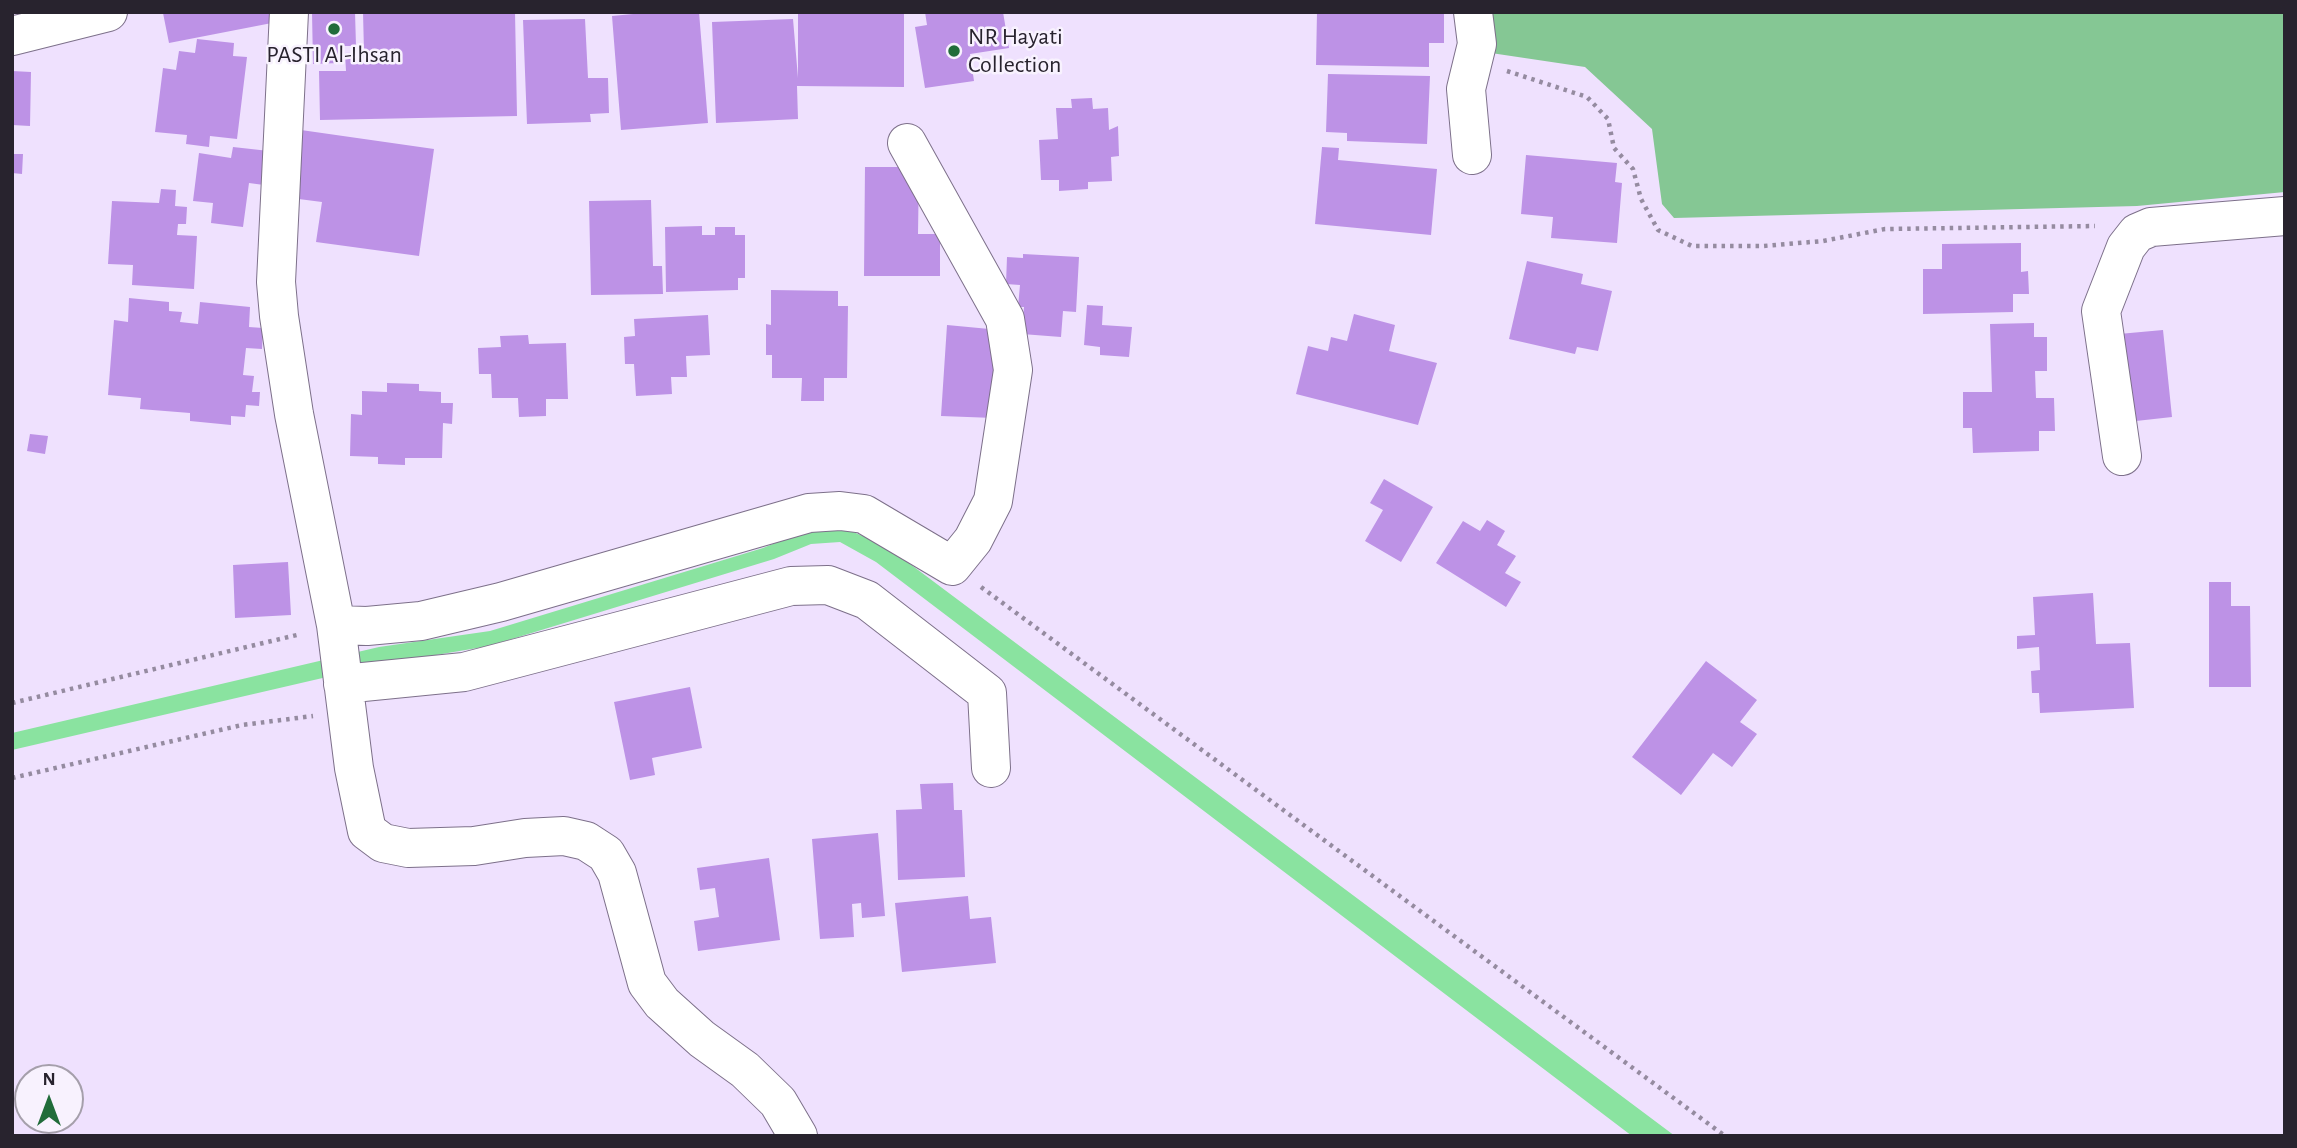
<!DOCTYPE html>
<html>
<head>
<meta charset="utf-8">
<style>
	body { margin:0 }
	#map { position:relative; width:2297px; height:1148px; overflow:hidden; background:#efe1fe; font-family:"Alegreya Sans",sans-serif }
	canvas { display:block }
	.frame { position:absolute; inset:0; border:14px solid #28232e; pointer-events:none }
	.north { position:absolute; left:14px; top:1064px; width:70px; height:70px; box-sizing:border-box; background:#f8f2fe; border:2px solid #a59fab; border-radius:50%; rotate:0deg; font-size:19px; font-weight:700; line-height:28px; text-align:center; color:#28232e }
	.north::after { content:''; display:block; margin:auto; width:24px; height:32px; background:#216c3a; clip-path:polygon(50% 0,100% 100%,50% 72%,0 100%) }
</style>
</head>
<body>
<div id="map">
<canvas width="2297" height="1148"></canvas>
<div class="frame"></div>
<div class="north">N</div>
</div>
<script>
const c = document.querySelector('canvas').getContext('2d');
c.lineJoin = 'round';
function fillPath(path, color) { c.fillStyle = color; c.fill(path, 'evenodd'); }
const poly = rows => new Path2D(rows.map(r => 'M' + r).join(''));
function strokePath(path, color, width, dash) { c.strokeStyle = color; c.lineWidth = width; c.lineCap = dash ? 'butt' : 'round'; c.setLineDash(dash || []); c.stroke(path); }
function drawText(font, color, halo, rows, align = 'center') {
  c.font = font + ' "Alegreya Sans",sans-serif'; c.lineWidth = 5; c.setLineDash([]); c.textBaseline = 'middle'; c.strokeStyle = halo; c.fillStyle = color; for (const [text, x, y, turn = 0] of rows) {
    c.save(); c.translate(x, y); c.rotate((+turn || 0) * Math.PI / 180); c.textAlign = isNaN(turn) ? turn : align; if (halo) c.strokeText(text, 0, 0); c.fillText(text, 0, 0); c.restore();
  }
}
const green = poly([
	[1487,12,2285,12,2285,192,2137,206,1674,218,1662,204,1652,129,1585,67,1491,53]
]);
const water = poly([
	[809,529,851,531,886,546,1675,1136,1632,1136,876,562,840,542,811,544,774,559,489,646,383,664,12,750,12,733,379,647,490,631,763,548]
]);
const building = poly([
	[275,12,277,22,169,43,163,13],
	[312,12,355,12,356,46,338,46,339,63,313,64],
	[363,12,515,12,517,116,320,120,319,71,346,71,345,53,364,52],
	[654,12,699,12,708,123,621,130,612,16],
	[798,12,904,12,904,87,797,86,798,119,716,123,712,22,793,19,798,78],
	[925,12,1003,12,1009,48,970,54,974,81,925,88,915,27,927,25],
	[1317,12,1444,12,1444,43,1429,43,1429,67,1316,65],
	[585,19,588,78,608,78,609,113,590,114,591,122,527,124,523,20],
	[197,39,234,43,233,56,247,57,237,139,210,136,209,147,186,144,187,135,155,132,163,68,176,70,179,51,195,53],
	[12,71,31,72,30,126,12,125],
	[1328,74,1430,76,1427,144,1347,141,1347,133,1326,132],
	[1092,98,1093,109,1108,108,1109,130,1118,126,1119,156,1111,157,1112,181,1088,182,1088,189,1059,191,1059,180,1041,180,1039,140,1058,139,1056,108,1072,108,1071,99],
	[301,130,434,149,419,256,316,242,322,202,291,198],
	[233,147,269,151,264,185,249,183,243,227,211,223,213,203,193,201,199,153,231,158],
	[1322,147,1339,148,1338,160,1437,169,1431,235,1315,224],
	[12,154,23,154,22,174,12,173],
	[1526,155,1617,163,1615,182,1622,183,1617,243,1551,238,1553,217,1521,214],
	[865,167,919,167,918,234,940,234,940,276,864,276],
	[161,189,176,190,175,206,187,207,186,224,178,224,177,235,197,236,194,289,132,285,133,265,108,264,112,201,159,203],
	[651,200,653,266,662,266,663,294,591,295,589,201],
	[702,226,702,235,715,235,715,227,735,227,735,235,745,235,745,278,738,278,738,290,666,292,665,227],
	[2021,243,2021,272,2028,271,2029,294,2013,294,2013,312,1923,314,1923,269,1942,269,1942,244],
	[1023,254,1079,257,1076,312,1063,311,1061,337,1022,334,1024,307,1018,307,1020,285,1006,284,1007,257,1023,258],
	[1527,261,1583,274,1581,284,1612,291,1598,351,1577,347,1575,354,1509,339],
	[771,290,838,291,838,306,848,306,847,378,824,378,824,401,801,401,802,378,772,378,772,355,766,355,766,324,771,325],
	[129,298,169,302,169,311,182,312,180,322,198,324,200,302,250,307,249,327,263,328,262,349,246,348,243,375,254,376,252,392,260,392,259,406,246,405,245,417,231,416,231,425,190,421,190,413,140,409,141,398,108,395,114,320,128,322],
	[1087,305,1103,306,1102,325,1132,327,1129,357,1100,355,1100,347,1084,345],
	[1354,314,1395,325,1389,351,1437,363,1418,425,1296,394,1308,346,1328,351,1331,337,1347,341],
	[708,315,710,355,686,356,687,377,671,377,672,394,636,396,634,364,625,364,624,337,635,336,634,319],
	[2034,323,2034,337,2047,337,2047,371,2035,371,2036,398,2054,398,2055,431,2039,431,2039,451,1973,453,1972,428,1963,428,1963,392,1992,392,1990,324],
	[947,325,1000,330,994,418,941,416],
	[2163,330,2172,417,2127,422,2119,334],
	[528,335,529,344,566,343,568,399,546,399,546,416,519,417,518,398,492,398,491,374,479,374,478,348,501,347,500,336],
	[387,383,419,384,419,391,441,392,441,403,453,403,452,424,443,423,442,458,405,458,405,465,378,464,378,457,350,456,351,414,362,415,362,391,387,392],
	[30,434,48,436,45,454,27,451],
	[1384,479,1433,507,1401,562,1365,541,1383,510,1370,503],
	[1487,520,1505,531,1497,545,1516,556,1505,573,1521,582,1506,607,1436,563,1463,521,1480,531],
	[288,562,291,615,235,618,233,565],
	[2209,582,2231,582,2231,606,2250,606,2251,687,2209,687],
	[2093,593,2096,644,2130,643,2134,708,2040,713,2039,693,2032,693,2031,671,2040,670,2039,647,2017,649,2017,636,2035,635,2033,597],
	[1706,661,1757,700,1740,722,1757,734,1732,767,1713,753,1681,795,1632,757],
	[690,687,702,748,652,758,655,775,630,780,614,702],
	[953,783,954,810,962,810,965,877,898,880,896,810,922,809,920,784],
	[878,833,885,916,862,918,861,903,852,904,854,937,820,939,812,839],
	[769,858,780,940,698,951,694,921,719,917,715,888,700,890,697,868],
	[968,896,970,919,991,917,996,963,902,972,895,903]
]);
const path = poly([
	[1507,71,1587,97,1608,119,1614,148,1633,169,1641,199,1658,230,1692,246,1763,246,1823,241,1885,229,2095,226],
	[981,587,1725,1136],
	[12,703,301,634],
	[12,778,242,725,313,716]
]);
const minor = poly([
	[289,12,276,282,279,316,294,414,336,625,354,768,367,831,383,843,408,848,474,846,525,838,564,836,586,841,606,854,617,873,647,983,662,1003,702,1039,745,1070,778,1102,798,1136],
	[1472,155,1466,89,1477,44,1473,12],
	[2122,456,2101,311,2126,247,2137,233,2151,227,2285,216],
	[336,625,367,626,421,621,501,602,809,513,840,511,864,514,952,566,973,540,993,501,1013,370,1005,319,907,143],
	[343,684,464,672,791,586,828,585,867,600,987,693,991,768]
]);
const tertiary = poly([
	[12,36,108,12]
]);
const markers = [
	[334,29,7,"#216c3a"],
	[954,51,7,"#216c3a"]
];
const poiNames = [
	["NR Hayati",968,37],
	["Collection",968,65],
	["PASTI Al-Ihsan",334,55,"center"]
];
fillPath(green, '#85c794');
fillPath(water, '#8ae3a0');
fillPath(building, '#bd92e6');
strokePath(minor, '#7d708a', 40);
strokePath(tertiary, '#7d708a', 40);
strokePath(path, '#958ba0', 4.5, [3.5, 5]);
strokePath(minor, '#fff', 38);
strokePath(tertiary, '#fff', 38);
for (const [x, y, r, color] of markers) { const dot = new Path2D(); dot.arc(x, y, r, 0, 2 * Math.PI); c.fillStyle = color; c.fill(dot); strokePath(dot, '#f8f2fe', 2.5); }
drawText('24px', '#28232e', '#f8f2fe', poiNames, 'left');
</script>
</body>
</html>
